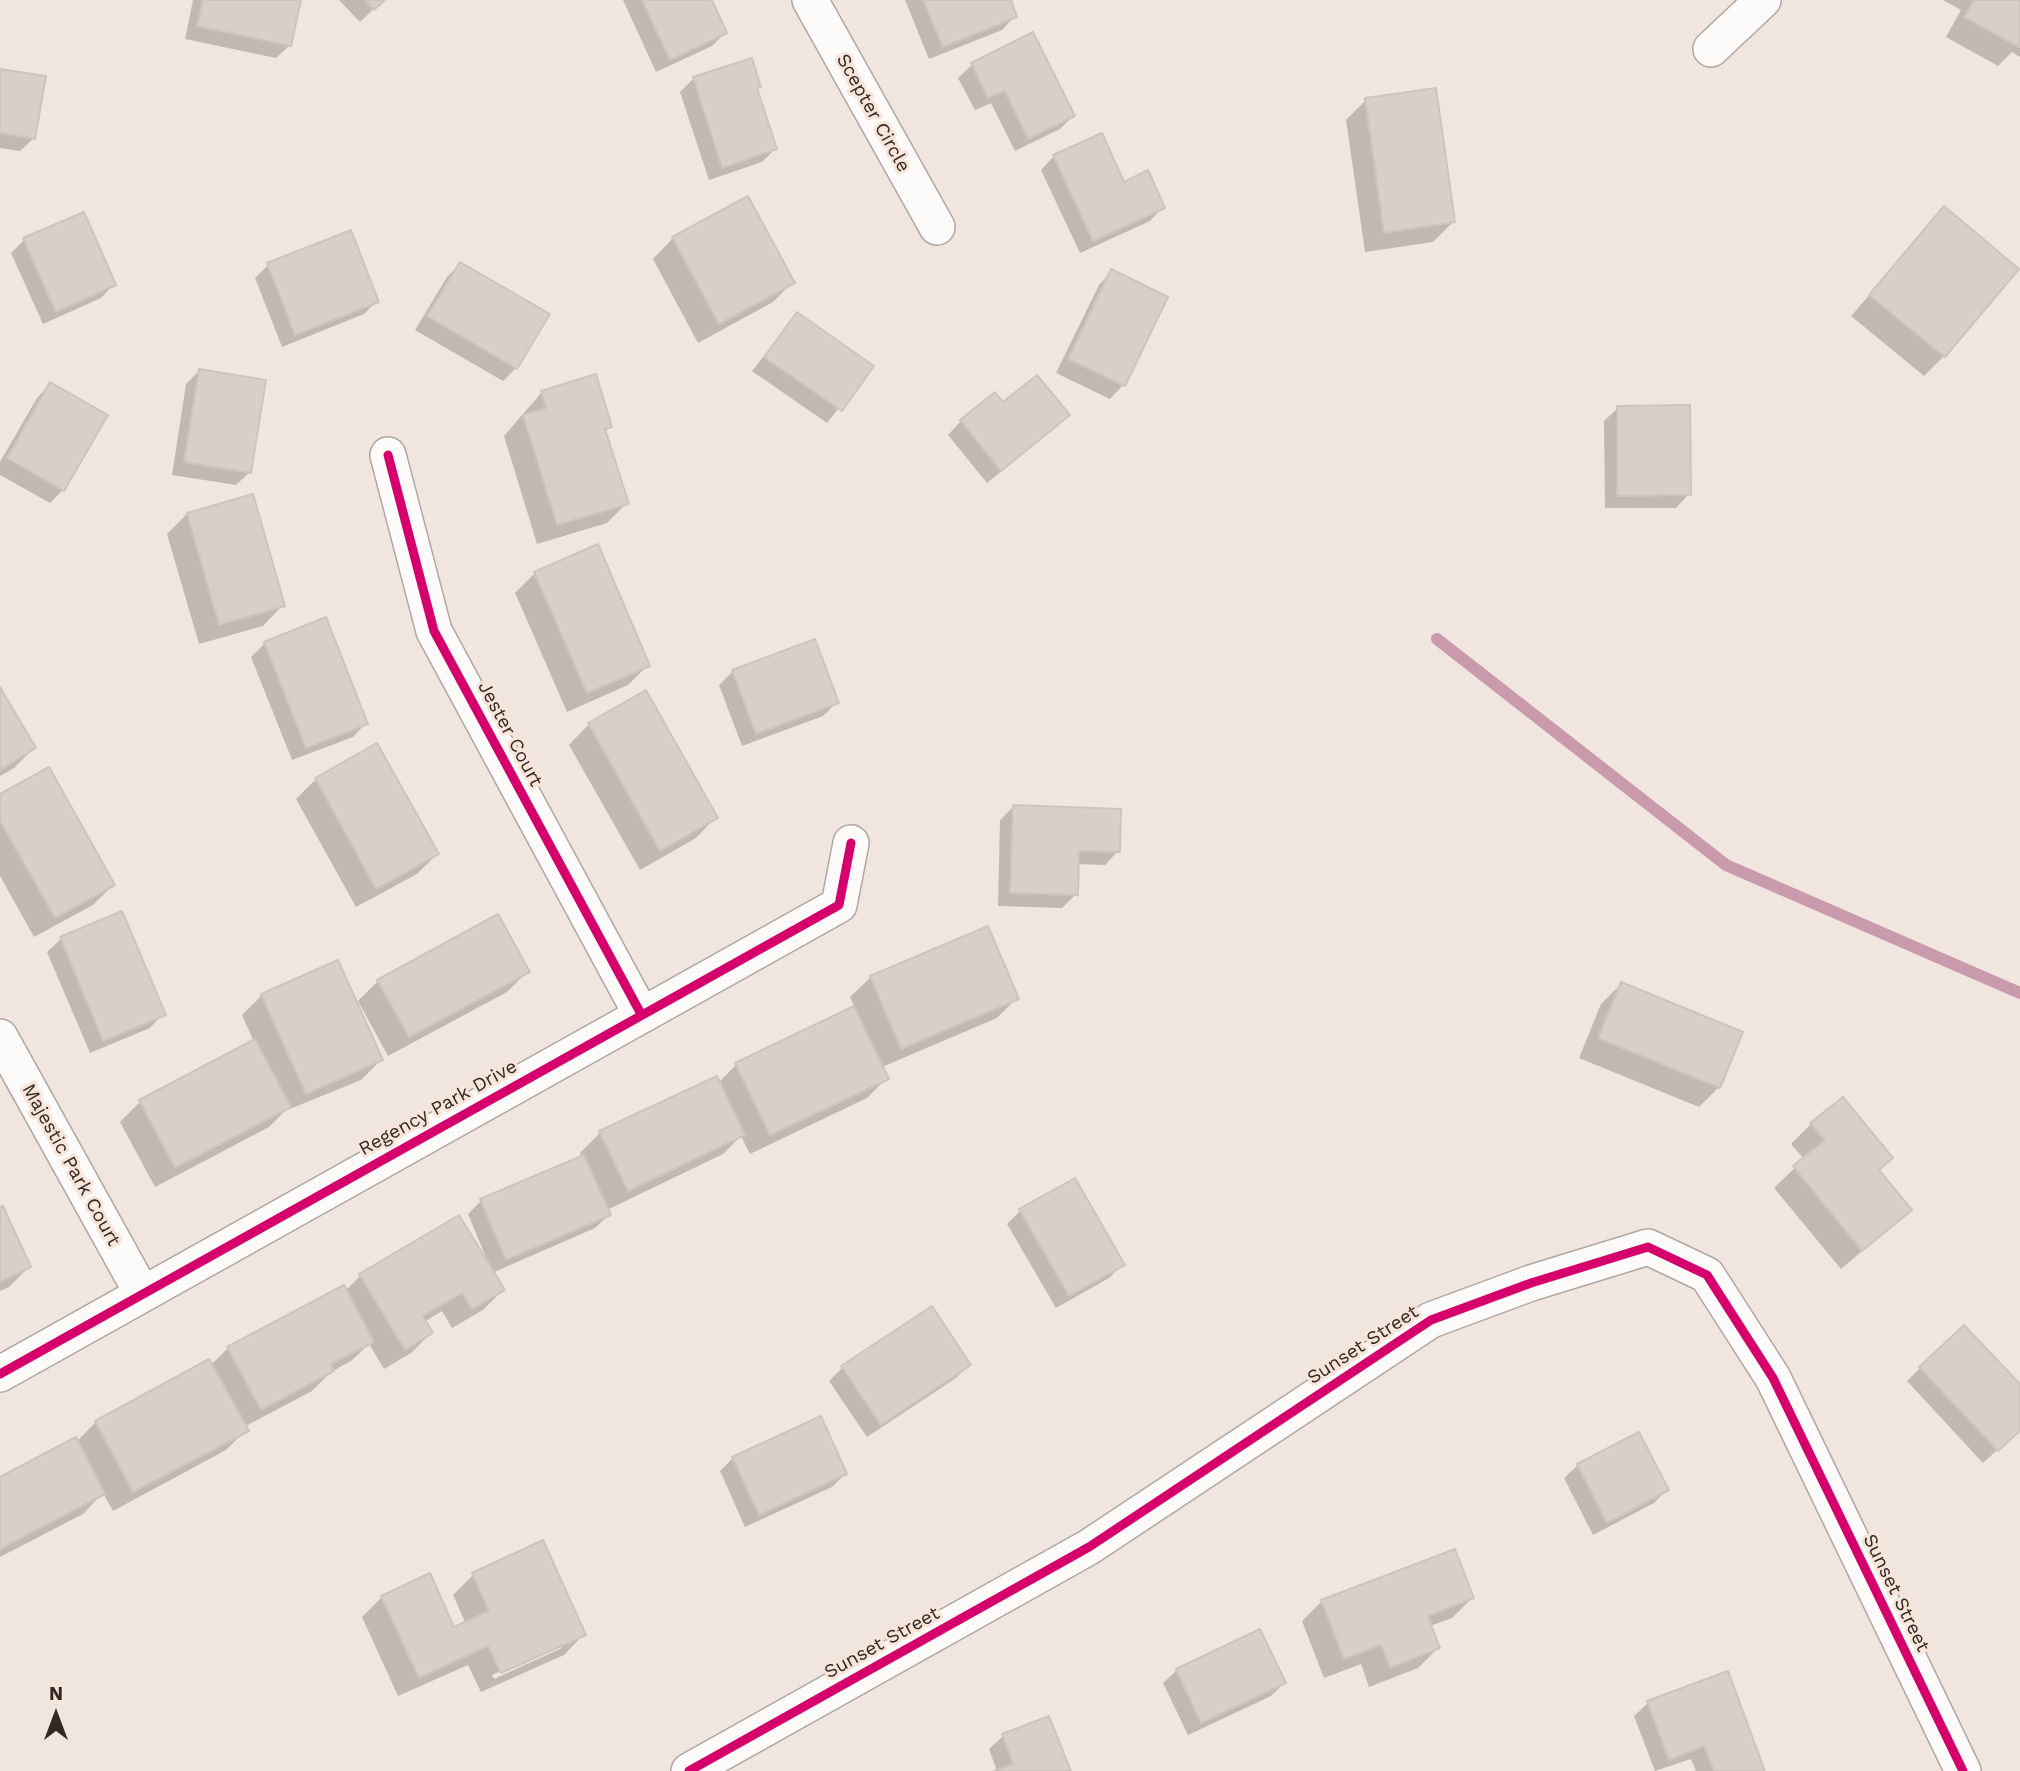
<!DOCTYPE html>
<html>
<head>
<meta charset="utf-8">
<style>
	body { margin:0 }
	#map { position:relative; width:2020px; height:1771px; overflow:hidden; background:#f1e6df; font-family:"Work Sans",sans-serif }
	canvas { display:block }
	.north { position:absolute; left:21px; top:1680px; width:70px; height:70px; -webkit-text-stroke:5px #f8e4d8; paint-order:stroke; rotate:0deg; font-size:19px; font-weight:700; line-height:28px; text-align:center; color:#302924 }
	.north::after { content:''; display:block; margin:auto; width:24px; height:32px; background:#302924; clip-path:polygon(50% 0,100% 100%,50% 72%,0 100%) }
</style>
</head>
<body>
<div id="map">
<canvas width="2020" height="1771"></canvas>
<div class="north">N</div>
</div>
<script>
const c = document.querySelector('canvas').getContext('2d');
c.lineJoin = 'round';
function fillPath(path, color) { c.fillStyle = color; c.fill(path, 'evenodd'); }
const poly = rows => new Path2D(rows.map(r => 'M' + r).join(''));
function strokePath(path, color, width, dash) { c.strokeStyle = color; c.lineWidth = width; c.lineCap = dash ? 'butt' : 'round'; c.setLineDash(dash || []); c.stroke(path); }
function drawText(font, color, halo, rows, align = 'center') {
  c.font = font + ' "Work Sans",sans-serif'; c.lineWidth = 6; c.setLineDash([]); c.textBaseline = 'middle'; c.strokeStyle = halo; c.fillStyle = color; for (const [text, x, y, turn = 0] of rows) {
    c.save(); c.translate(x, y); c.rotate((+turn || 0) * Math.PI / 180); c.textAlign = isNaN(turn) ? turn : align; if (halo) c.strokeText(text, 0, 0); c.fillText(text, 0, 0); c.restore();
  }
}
const shadow = poly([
	[193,0,299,0,290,45,276,58,185,39],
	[339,0,383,0,360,22],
	[623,0,710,0,725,33,712,46,656,72],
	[905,0,1009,0,1015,16,1002,30,929,59],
	[1943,0,2020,0,2020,57,2012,52,1998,66,1946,37,1961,10],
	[1032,35,1073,116,1060,129,1015,151,991,103,975,110,958,78,972,65],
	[751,60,760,87,756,90,775,149,762,162,709,180,680,92,693,79],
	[0,71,34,138,20,151,0,148],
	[1366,100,1453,222,1433,242,1365,252,1346,120],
	[1054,156,1123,184,1163,207,1150,221,1080,253,1041,170],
	[747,198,793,282,773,302,698,343,653,259,673,238],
	[1944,209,1944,356,1924,376,1851,316],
	[24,240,114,284,101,298,43,324,11,253],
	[460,264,516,368,503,381,415,330,447,277],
	[268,265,377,301,364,314,282,347,255,278],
	[1112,271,1166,298,1123,385,1110,399,1056,373,1099,285],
	[797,314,871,367,827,423,752,371],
	[199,371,250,472,236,485,172,475,186,384],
	[50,384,63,490,50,503,0,475,0,462,37,398],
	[542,392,610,427,605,432,627,503,607,523,537,544,504,436],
	[1003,404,1054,428,987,483,948,435,961,421],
	[1618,408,1689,494,1676,508,1605,508,1604,421],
	[187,514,283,605,263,626,199,644,167,534],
	[535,573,648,665,628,685,567,712,515,593],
	[265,643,366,723,353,737,292,760,251,657],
	[733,671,837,702,823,716,742,746,719,685],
	[0,691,34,748,14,768,0,776],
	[589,724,716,817,696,838,640,870,569,745],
	[376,746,437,854,417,874,356,907,296,799,316,779],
	[0,796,113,885,93,905,34,937,0,876],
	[1013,807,1118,851,1105,865,1077,864,1076,894,1062,908,998,906,1000,820],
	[61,939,163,1014,150,1028,90,1053,47,952],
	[527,972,507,992,388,1056,358,1001,378,981],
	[871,977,1017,998,997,1018,882,1067,887,1078,867,1098,750,1154,741,1136,723,1154,607,1210,609,1215,595,1228,492,1273,503,1290,483,1310,452,1328,442,1311,424,1322,431,1333,411,1353,384,1369,369,1344,351,1361,331,1372,312,1391,244,1427,246,1430,226,1450,113,1511,103,1493,83,1514,0,1557,0,1479,76,1442,96,1422,211,1365,228,1348,345,1291,360,1276,459,1217,487,1260,468,1214,481,1201,582,1158,580,1153,600,1133,718,1083,736,1065,855,1008,850,997],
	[1621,984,1719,1087,1699,1107,1579,1058,1601,1004],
	[262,995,381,1060,361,1080,285,1111,269,1127,155,1187,120,1122,140,1102,254,1042,242,1015],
	[1811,1124,1878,1171,1910,1210,1841,1269,1774,1188,1804,1159,1791,1144],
	[0,1209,29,1267,9,1287,0,1291],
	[1020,1211,1123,1264,1109,1278,1056,1308,1007,1224],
	[969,1365,956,1378,867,1437,829,1381,842,1368],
	[1920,1368,2020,1387,2020,1429,1983,1463,1907,1381],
	[1638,1434,1667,1490,1654,1503,1593,1535,1564,1478,1578,1465],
	[733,1458,845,1474,832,1487,745,1527,720,1471],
	[473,1575,584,1634,564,1655,481,1692,468,1665,398,1696,362,1617,382,1597,453,1629,466,1624,453,1595],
	[562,1644,562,1648,494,1679,492,1675],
	[1472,1598,1452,1618,1430,1626,1438,1648,1418,1668,1369,1687,1361,1664,1324,1678,1302,1621,1322,1601],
	[1177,1670,1284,1683,1271,1696,1188,1735,1163,1683],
	[1727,1674,1764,1771,1696,1771,1691,1759,1655,1771,1634,1716,1648,1703],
	[1048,1718,1069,1771,997,1771,989,1749,1003,1736]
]);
const stream = poly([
	[1437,639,1726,865,2020,993]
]);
const building = poly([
	[203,0,301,0,291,46,197,26,203,0],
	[365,0,385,0,374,10,365,0],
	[642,0,712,0,727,33,670,60,642,0],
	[923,0,1011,0,1017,17,943,47,923,0],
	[1974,0,2020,0,2019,47,1964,17,1974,0],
	[1033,32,1075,116,1028,139,1005,91,988,98,971,63,1033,32],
	[752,58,761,87,757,88,777,149,722,168,693,77,752,58],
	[0,69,46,76,35,139,0,133,0,69],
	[1436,88,1455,222,1384,233,1365,98,1436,88],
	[1102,133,1124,182,1148,170,1165,208,1093,241,1053,155,1102,133],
	[748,196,795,283,719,324,672,237,748,196],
	[1944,206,2019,269,1945,357,1869,295,1944,206],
	[84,212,116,285,56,312,23,238,84,212],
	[351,230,379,302,295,335,267,263,351,230],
	[460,262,550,314,517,369,427,316,460,262],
	[1111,269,1168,297,1125,386,1068,359,1111,269],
	[797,312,874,366,842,411,764,357,797,312],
	[199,369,266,380,251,473,184,462,199,369],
	[596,374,612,427,605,429,629,504,557,525,523,415,546,408,541,391,596,374],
	[1037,375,1070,415,1001,471,960,420,995,392,1003,402,1037,375],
	[50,382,108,415,64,491,7,458,50,382],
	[1690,405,1691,495,1617,496,1617,406,1690,405],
	[253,494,285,606,219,625,187,513,253,494],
	[598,544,650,666,587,693,534,572,598,544],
	[326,617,368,724,306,748,264,642,326,617],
	[815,639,839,703,756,734,732,670,815,639],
	[0,687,36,748,0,770,0,687],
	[646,690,718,818,660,851,588,723,646,690],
	[377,743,439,854,376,889,315,778,377,743],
	[49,767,115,885,55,918,0,821,0,794,49,767],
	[1013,805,1121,809,1120,852,1079,851,1078,895,1010,893,1013,805],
	[122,911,166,1015,103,1041,60,937,122,911],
	[498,914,530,972,409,1037,377,980,498,914],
	[988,926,1019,999,901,1049,870,976,988,926],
	[338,960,383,1060,306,1094,261,994,338,960],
	[1621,982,1743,1032,1720,1088,1598,1038,1621,982],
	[854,1006,889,1079,770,1135,735,1063,854,1006],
	[255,1039,291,1107,175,1168,139,1100,255,1039],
	[717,1076,745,1135,628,1191,599,1131,717,1076],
	[1843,1097,1893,1158,1879,1170,1912,1210,1862,1251,1793,1166,1825,1140,1810,1123,1843,1097],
	[584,1155,611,1215,506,1260,480,1199,584,1155],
	[1075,1178,1125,1265,1069,1296,1019,1209,1075,1178],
	[3,1206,31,1267,0,1282,0,1207,3,1206],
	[459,1215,505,1290,472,1309,462,1293,423,1316,433,1333,405,1350,359,1274,459,1215],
	[344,1285,374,1342,331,1364,334,1371,261,1410,227,1347,344,1285],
	[932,1306,971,1365,881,1425,841,1366,932,1306],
	[1964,1325,2020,1384,2020,1431,1998,1451,1919,1367,1964,1325],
	[209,1359,249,1431,133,1492,95,1421,209,1359],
	[821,1416,847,1474,759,1515,732,1457,821,1416],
	[1639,1432,1669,1490,1607,1523,1577,1464,1639,1432],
	[76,1437,105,1494,0,1549,0,1477,76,1437],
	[543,1540,586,1635,501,1673,488,1646,419,1678,381,1596,430,1573,454,1627,489,1611,472,1573,543,1540],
	[1455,1549,1474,1598,1428,1616,1440,1648,1390,1668,1381,1645,1344,1659,1321,1600,1455,1549],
	[1260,1629,1286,1683,1201,1723,1176,1669,1260,1629],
	[1728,1671,1765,1771,1714,1771,1704,1746,1669,1760,1647,1701,1728,1671],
	[1049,1716,1071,1771,994,1771,1013,1764,1002,1734,1049,1716]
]);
const street = poly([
	[810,0,937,227],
	[1711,49,1763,0],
	[388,455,434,631,641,1014],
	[0,1037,142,1293],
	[0,1374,839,905,851,843],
	[689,1771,1089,1547,1431,1320,1531,1283,1648,1247,1707,1275,1773,1378,1963,1771]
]);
const cycleway = poly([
	[388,455,434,631,641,1014],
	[0,1374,839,905,851,843],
	[689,1771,1089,1547,1431,1320,1531,1283,1648,1247,1707,1275,1773,1378,1963,1771]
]);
const streetNames = [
	["Scepter Circle",873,113,61],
	["Jester Court",510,734,62],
	["Regency Park Drive",438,1108,-29],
	["Majestic Park Court",71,1165,61],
	["Sunset Street",1363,1345,-33],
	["Sunset Street",1896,1593,64],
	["Sunset Street",882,1643,-29]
];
fillPath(shadow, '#0003');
strokePath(stream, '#c89aab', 12);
fillPath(building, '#d6d0c9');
strokePath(building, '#ccc5bf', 2);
strokePath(street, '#afa7a1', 38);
strokePath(street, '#fdfbfa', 35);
strokePath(cycleway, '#d6006c', 9);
drawText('19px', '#302924', '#f8e4d8', streetNames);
</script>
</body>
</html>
